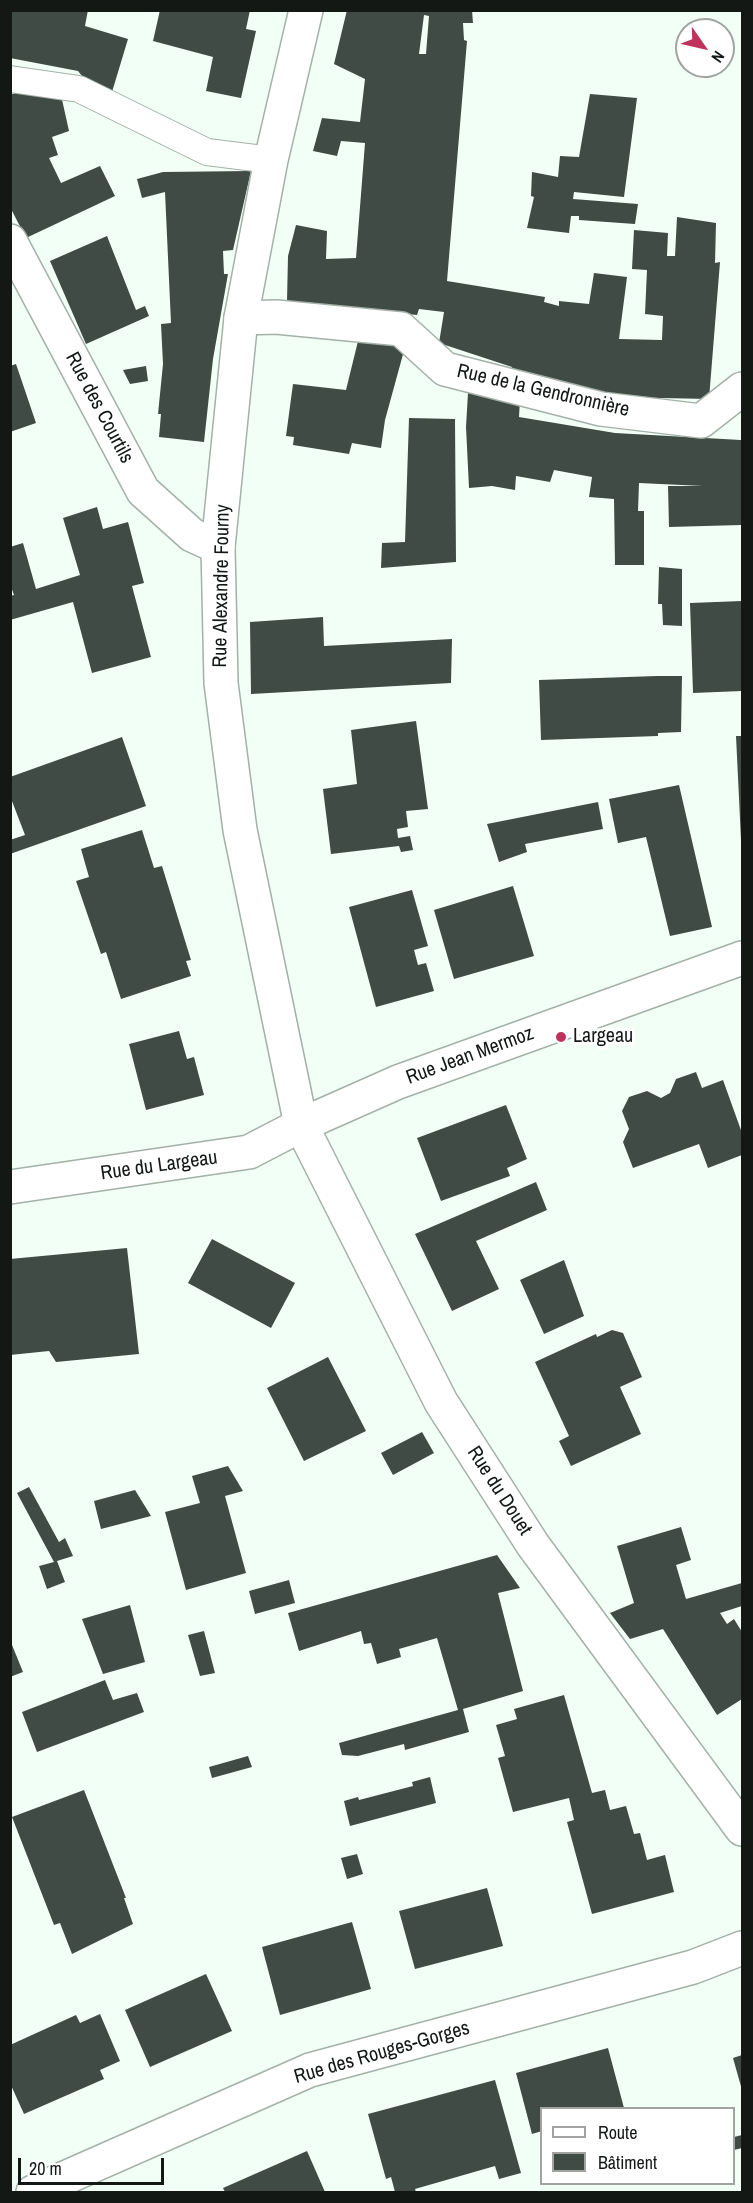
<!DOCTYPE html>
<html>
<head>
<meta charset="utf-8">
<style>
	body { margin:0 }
	#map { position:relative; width:753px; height:2203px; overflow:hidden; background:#f2fff7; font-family:"Archivo Narrow",sans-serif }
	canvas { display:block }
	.frame { position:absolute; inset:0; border:12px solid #131815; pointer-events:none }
	.legend { position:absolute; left:540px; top:2107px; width:195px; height:78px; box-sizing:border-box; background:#fff; border:2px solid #a1a3a1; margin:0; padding:8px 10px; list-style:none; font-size:18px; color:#131815 }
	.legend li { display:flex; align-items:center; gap:12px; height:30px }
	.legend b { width:30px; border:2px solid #a1a3a1 }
	.north { position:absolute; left:675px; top:18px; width:60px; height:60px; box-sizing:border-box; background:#fff; border:2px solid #a1a3a1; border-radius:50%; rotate:124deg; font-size:16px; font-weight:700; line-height:24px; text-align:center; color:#131815 }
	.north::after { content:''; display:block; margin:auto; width:21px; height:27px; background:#c0325e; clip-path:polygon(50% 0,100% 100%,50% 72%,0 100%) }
	.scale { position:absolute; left:18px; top:2158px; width:146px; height:27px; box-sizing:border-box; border:3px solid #131815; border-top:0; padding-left:8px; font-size:18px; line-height:21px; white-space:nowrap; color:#131815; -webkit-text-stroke:4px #fff; paint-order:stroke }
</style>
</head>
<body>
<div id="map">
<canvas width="753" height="2203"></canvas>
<div class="frame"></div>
<ul class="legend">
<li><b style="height:8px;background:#fff"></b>Route</li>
<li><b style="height:16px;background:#3f4b44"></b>Bâtiment</li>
</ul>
<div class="north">N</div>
<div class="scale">20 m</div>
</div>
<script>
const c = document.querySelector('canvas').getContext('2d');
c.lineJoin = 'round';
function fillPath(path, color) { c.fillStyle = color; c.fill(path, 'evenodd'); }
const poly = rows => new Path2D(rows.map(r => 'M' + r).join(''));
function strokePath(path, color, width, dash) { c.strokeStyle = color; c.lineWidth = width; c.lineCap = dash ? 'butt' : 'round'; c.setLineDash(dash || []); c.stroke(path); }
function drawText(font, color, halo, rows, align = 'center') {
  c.font = font + ' "Archivo Narrow",sans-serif'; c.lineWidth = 6; c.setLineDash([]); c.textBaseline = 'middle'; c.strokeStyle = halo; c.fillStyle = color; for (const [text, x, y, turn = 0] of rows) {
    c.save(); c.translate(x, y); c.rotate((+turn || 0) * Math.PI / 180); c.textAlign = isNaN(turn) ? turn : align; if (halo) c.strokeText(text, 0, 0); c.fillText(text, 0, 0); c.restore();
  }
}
const building = poly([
	[10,10,88,10,85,26,128,39,112,92,87,82,78,71,10,58],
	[160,10,250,10,246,29,256,31,241,98,206,91,213,57,153,41],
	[347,10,472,10,473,23,463,23,464,40,467,41,447,281,545,297,544,302,559,306,559,301,589,304,594,273,627,277,619,339,662,340,663,316,645,314,647,270,632,269,634,230,668,233,667,256,675,256,677,217,716,223,715,263,720,262,709,399,614,397,511,370,512,367,439,343,444,312,419,309,417,315,287,301,288,256,296,225,327,231,326,259,356,258,365,143,341,141,337,156,313,151,322,118,360,122,365,79,334,64],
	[424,15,429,16,426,54,419,54],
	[18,92,61,95,69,131,52,137,58,155,49,158,61,183,100,166,115,196,26,238,10,207,10,95],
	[590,94,637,98,624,197,574,192,573,199,638,204,635,224,579,220,579,216,571,216,569,233,527,228,534,197,531,196,532,172,558,177,560,156,579,157],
	[251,171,233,250,223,251,224,274,228,274,213,359,204,442,159,437,161,414,158,414,163,364,161,324,171,323,165,192,142,198,137,179,163,172],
	[107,236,136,310,145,306,149,316,86,344,50,261],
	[360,333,405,347,385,420,381,448,352,443,349,454,293,445,294,437,286,436,293,384,346,390],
	[16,364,36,423,10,432,10,366],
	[146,366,148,381,130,384,123,370],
	[468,393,520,399,519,417,615,433,741,440,741,525,669,527,668,486,703,486,639,483,638,511,644,511,644,565,615,565,614,499,589,497,592,477,554,470,550,482,516,476,515,490,492,486,469,488,466,427],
	[409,418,455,419,456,562,381,568,382,543,405,542],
	[97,507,103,529,128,522,144,583,132,586,151,657,92,673,73,602,10,620,10,596,14,595,10,584,10,547,23,543,36,589,80,575,63,518],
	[659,567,682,569,682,626,663,625,662,604,658,604],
	[742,601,742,691,693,693,690,603],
	[323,617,324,646,452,639,451,683,251,694,250,622],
	[657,676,682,676,681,732,658,733,658,736,541,740,539,680],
	[416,721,428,809,406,811,408,827,397,829,398,838,410,836,413,850,401,852,399,846,331,854,323,789,357,784,351,730],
	[736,736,742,736,742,840,741,840],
	[122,737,146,806,10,854,10,840,25,835,10,796,10,777],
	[679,785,712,927,670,936,646,837,618,843,609,799],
	[598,802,603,829,525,844,527,852,499,862,487,824],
	[142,830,154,868,162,866,191,960,186,961,191,976,121,999,106,952,101,954,76,881,89,877,81,849],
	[513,886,534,956,454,979,434,910],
	[412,890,428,946,414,950,418,965,426,963,434,991,376,1007,349,907],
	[179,1031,187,1059,194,1057,204,1095,146,1110,129,1044],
	[696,1072,702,1088,723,1080,742,1133,742,1155,708,1168,699,1144,633,1168,623,1142,629,1129,622,1111,629,1097,647,1091,661,1098,670,1093,676,1079],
	[506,1105,527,1159,507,1168,510,1176,441,1201,417,1138],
	[536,1182,547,1210,476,1241,499,1289,452,1311,415,1234],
	[212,1239,295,1283,271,1328,188,1283],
	[127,1248,139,1354,56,1362,49,1351,10,1355,10,1259],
	[564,1260,584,1316,544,1334,520,1280],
	[612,1330,623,1333,642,1377,620,1387,641,1434,571,1466,559,1441,569,1436,535,1362,596,1334,597,1337],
	[328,1357,366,1431,304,1461,267,1388],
	[422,1432,434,1453,393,1475,381,1453],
	[228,1466,243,1491,225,1496,246,1573,186,1590,165,1512,200,1503,192,1476],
	[29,1487,59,1542,65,1538,73,1556,57,1561,65,1582,47,1589,39,1566,54,1562,17,1493],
	[135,1490,151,1516,101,1529,94,1501],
	[681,1527,691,1560,676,1565,686,1599,742,1583,742,1606,720,1613,727,1624,734,1619,742,1632,742,1699,717,1715,663,1629,630,1639,610,1613,634,1603,617,1546],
	[497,1555,520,1588,498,1593,523,1691,463,1709,469,1732,405,1750,404,1744,358,1756,342,1755,339,1743,458,1710,437,1638,399,1649,401,1657,377,1664,371,1643,364,1644,361,1631,299,1651,288,1613],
	[289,1580,295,1603,255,1614,249,1591],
	[130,1605,145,1662,103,1674,82,1619],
	[204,1631,215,1673,200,1676,188,1635],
	[10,1640,23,1672,10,1677],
	[105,1680,113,1700,137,1693,144,1712,37,1752,22,1712],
	[564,1695,592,1793,605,1790,610,1810,626,1806,634,1834,640,1833,647,1860,665,1855,674,1892,592,1914,567,1822,574,1820,569,1798,513,1812,498,1758,505,1756,496,1725,517,1719,514,1709],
	[248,1756,252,1767,212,1778,209,1767],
	[430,1777,436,1803,350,1826,344,1801,358,1797,359,1800,413,1786,412,1782],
	[84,1790,126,1898,124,1898,133,1924,72,1954,60,1923,54,1925,12,1817],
	[357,1854,363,1874,347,1879,341,1858],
	[487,1888,503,1946,415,1969,399,1911],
	[352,1922,371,1989,280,2015,262,1947],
	[206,1974,232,2031,150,2067,125,2010],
	[100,2014,120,2061,100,2070,104,2079,24,2114,10,2083,10,2045,76,2015,80,2023],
	[608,2048,624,2108,542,2108,542,2131,532,2134,516,2073],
	[742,2055,742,2090,733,2058],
	[495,2080,521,2173,499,2179,495,2166,415,2189,416,2192,395,2192,391,2177,386,2179,368,2114],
	[742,2135,742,2148,734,2150,734,2137],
	[307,2151,325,2192,225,2192,223,2188]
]);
const lane = poly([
	[10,79,79,89,207,152,271,160]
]);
const street = poly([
	[10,241,143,491,192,535,218,547],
	[241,318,276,317,401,329,445,369,601,409,701,421,742,389],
	[33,2192,310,2070,693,1967,742,1948]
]);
const secondary = poly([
	[306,10,271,160,241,318,218,547,221,683,240,830,301,1125,441,1402,533,1545,742,1829],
	[10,1187,249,1152,301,1125,398,1082,742,958]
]);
const markers = [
	[561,1037,6,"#c0325e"]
];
const streetNames = [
	["Rue de la Gendronnière",543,391,13],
	["Rue des Courtils",99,408,62],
	["Rue Alexandre Fourny",222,586,-89],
	["Rue Jean Mermoz",470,1056,-20],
	["Rue du Largeau",159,1166,-8],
	["Rue du Douet",499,1491,57],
	["Rue des Rouges-Gorges",382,2053,-16]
];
const poiNames = [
	["Largeau",573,1037]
];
fillPath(building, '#3f4b44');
strokePath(lane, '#a3b1a8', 28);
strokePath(street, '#a3b1a8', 36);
strokePath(secondary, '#a3b1a8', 36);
strokePath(lane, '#fff', 26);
strokePath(street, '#fff', 33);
strokePath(secondary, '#fff', 33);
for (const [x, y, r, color] of markers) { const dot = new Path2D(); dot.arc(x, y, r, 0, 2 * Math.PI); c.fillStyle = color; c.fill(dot); strokePath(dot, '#fff', 2); }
drawText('20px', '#131815', '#fff', streetNames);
drawText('20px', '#131815', '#fff', poiNames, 'left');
</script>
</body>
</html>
